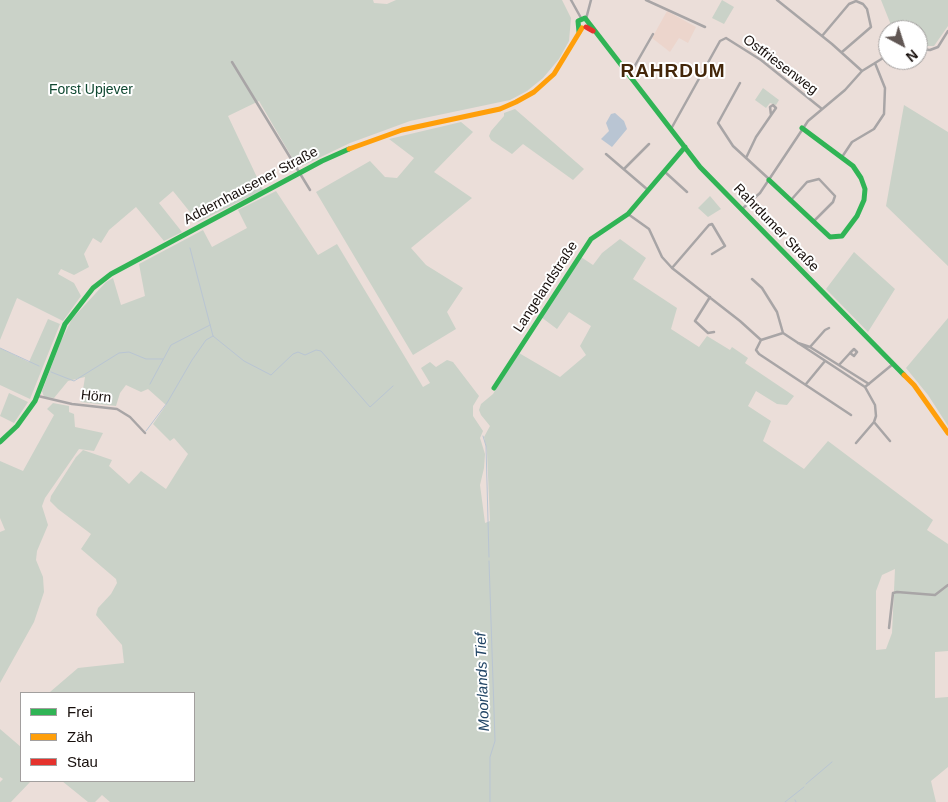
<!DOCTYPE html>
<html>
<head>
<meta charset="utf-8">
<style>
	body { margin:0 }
	#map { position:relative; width:948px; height:802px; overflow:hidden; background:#ebded9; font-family:Arial,sans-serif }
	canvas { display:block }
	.legend { position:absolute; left:20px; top:692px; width:175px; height:90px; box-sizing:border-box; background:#fff; border:1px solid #a29f9e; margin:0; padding:6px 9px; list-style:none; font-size:15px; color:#170f0c }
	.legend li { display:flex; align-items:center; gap:10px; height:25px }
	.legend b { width:25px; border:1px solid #a29f9e }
	.north { position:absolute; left:878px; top:20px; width:50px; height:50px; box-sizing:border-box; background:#fff; border:1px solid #a29f9e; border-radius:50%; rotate:140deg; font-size:14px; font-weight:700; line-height:20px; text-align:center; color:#170f0c }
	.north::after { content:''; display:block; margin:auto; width:18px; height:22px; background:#615754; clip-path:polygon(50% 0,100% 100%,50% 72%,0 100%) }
</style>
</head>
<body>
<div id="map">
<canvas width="948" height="802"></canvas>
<ul class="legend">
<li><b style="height:6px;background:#30b455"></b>Frei</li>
<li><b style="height:6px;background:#ff9f0a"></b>Zäh</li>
<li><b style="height:6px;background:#e5322d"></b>Stau</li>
</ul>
<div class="north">N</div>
</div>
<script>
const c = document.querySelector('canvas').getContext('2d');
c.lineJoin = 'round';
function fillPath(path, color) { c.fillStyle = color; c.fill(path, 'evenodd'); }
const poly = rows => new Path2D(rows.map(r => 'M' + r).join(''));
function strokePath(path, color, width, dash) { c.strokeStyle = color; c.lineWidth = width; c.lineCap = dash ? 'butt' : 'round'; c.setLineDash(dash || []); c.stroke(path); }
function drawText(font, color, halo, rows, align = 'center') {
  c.font = font + ' Arial,sans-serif'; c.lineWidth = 4; c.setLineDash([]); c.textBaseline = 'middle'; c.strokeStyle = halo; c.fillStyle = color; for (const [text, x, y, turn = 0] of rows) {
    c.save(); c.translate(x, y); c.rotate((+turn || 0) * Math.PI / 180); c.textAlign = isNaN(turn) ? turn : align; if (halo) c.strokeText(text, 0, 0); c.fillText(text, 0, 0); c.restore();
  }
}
const built = poly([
	[667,11,696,27,688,43,679,38,670,52,652,38]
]);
const green = poly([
	[0,0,373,0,374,3,387,4,396,0,562,0,571,18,569,41,559,59,543,78,527,91,510,100,410,121,350,143,298,168,259,101,228,116,263,190,198,222,173,191,159,203,182,232,164,241,136,207,109,230,101,243,93,238,84,254,89,267,74,275,61,269,58,274,74,283,81,296,63,321,17,298,0,340],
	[722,0,734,7,724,24,712,18],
	[881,0,948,0,948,26,934,46,918,46,918,30,893,30],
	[763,88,779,100,776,105,770,103,766,108,755,100],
	[904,105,948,132,948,266,886,206],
	[515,109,584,169,573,180,523,144,512,154,491,140,489,136,491,131,504,116,504,113],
	[461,122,473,132,434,172,472,198,411,248,426,265,463,288,447,312,456,329,413,355,316,192,370,161,385,177,397,178,414,158,389,139],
	[276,191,318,255,337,244,423,387,430,383,421,368,430,362,436,367,447,360,453,362,479,396,473,406,473,416,483,431,480,438,485,454,484,468,480,485,485,523,490,521,487,452,484,437,490,426,481,415,479,410,481,404,493,394,519,353,560,377,586,355,580,346,591,326,569,312,557,329,541,317,581,257,593,265,602,253,620,239,646,258,633,279,677,308,671,329,699,347,707,336,730,350,732,347,748,358,745,363,794,396,787,405,777,404,756,391,748,406,771,421,763,441,804,469,828,441,933,520,927,530,948,544,948,651,935,652,935,698,948,697,948,767,931,781,936,802,110,802,102,795,95,802,88,802,62,781,194,781,194,693,50,692,78,668,124,663,122,645,96,615,98,608,111,594,117,583,116,579,81,549,91,534,58,509,50,501,51,496,76,457,83,450,112,460,109,466,129,484,141,471,166,489,188,454,174,438,170,441,153,424,166,405,148,389,141,392,126,385,120,393,116,406,81,402,85,377,68,381,54,398,44,397,42,391,61,341,72,319,106,282,113,278,121,305,145,296,139,264,203,230,212,247,247,228,238,210],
	[895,569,892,633,886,649,876,650,876,591,882,575],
	[710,196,721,209,708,217,698,208],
	[854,252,895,289,868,332,826,289],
	[948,318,948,426,928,395,906,368],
	[48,319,60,324,30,399,0,385,0,348,29,362],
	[9,393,28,402,14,423,0,416],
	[53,403,69,406,69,412,74,414,75,427,103,433,94,451,79,449,45,498,42,506,48,525,37,551,36,560,43,577,44,592,34,622,0,683,0,532,5,530,0,518,0,461,23,471,54,415,47,409],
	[0,729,21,747,21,781,31,781,11,802,0,802,0,782,3,779,0,777]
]);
const water = poly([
	[615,113,624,121,627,129,612,147,601,139,609,131,606,123,611,114]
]);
const stream = poly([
	[190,248,213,336,244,361,271,375,293,354,298,352,305,355,316,350,321,351,370,407,393,386],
	[0,348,39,366],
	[51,372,74,381,119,353,129,352,146,359,163,359],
	[150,384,171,345,210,325],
	[146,431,167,403,192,360,206,340,213,336],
	[483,436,486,446,489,557],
	[489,561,495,741,490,757,490,802],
	[806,784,832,762],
	[795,800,796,802],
	[785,802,804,787]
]);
const street = poly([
	[571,0,581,18],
	[646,0,705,27],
	[777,0,832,44,862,71],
	[586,19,591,0],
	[822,36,849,4,856,1,863,4,867,9,871,27,842,52],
	[918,49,930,50,938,47,948,31],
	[232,62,310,190],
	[629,76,653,34],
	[740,83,718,123,733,146,769,179],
	[671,129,720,41,726,38,761,60,822,109],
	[606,154,648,190],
	[842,157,852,142,874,129,884,114,885,88,875,63],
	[746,158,756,137,776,108,773,105,770,107,771,115],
	[624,169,649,144],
	[665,172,687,192],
	[791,200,807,182,819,179,835,196,833,202,813,222],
	[742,209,760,193,808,121,845,90,862,71,888,55],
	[628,214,649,229,662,257,672,268,740,321,761,340],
	[672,268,709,225,712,224,725,246,712,254],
	[752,279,762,288,777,312,783,333],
	[710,297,695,321,708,333,714,332],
	[761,340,783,333,865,387,875,405,876,416,874,422,856,443],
	[761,340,756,350,759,354,851,415],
	[798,343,810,347,869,384],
	[810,347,825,330,829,328],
	[839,365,850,353,854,356,857,352,854,349,850,353],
	[806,384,825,361],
	[865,387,893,364],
	[38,396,72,404,117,409,130,417,145,433],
	[874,422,890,441],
	[889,628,893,593,897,592,935,595,948,585]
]);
const fast = poly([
	[579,32,578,21,585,18,700,167,904,375],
	[769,180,830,237,842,236,857,216,864,200,865,189,861,178,853,166,802,128],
	[494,388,591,239,628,214,685,147],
	[0,442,17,426,35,401,65,324,93,288,111,274,322,161,349,149]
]);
const slow = poly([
	[349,149,402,130,500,109,516,102,534,92,554,74,582,28],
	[904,375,914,385,948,433]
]);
const jam = poly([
	[586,27,593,31]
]);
const streetNames = [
	["Ostfriesenweg",780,65,37],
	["Addernhausener Straße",251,186,-28],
	["Rahrdumer Straße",776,228,46],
	["Langelandstraße",546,287,-57],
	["Hörn",96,397,6]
];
const parkNames = [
	["Forst Upjever",91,90]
];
const waterNames = [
	["Moorlands Tief",483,682,-92]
];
const districtNames = [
	["RAHRDUM",673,72]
];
fillPath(built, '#ecd5cc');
fillPath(green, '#cad2c8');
fillPath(water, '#b9c5d3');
strokePath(stream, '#b9c5d3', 1);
strokePath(street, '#a8a5a6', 2.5);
strokePath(fast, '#30b455', 5);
strokePath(slow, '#ff9f0a', 5);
strokePath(jam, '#e5322d', 5);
drawText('14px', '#170f0c', '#fff', streetNames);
drawText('14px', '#0f4831', '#fff', parkNames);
drawText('italic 15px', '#204465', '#fff', waterNames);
c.letterSpacing = '1px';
drawText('bold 19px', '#432609', '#fff', districtNames);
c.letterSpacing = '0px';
</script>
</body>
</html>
